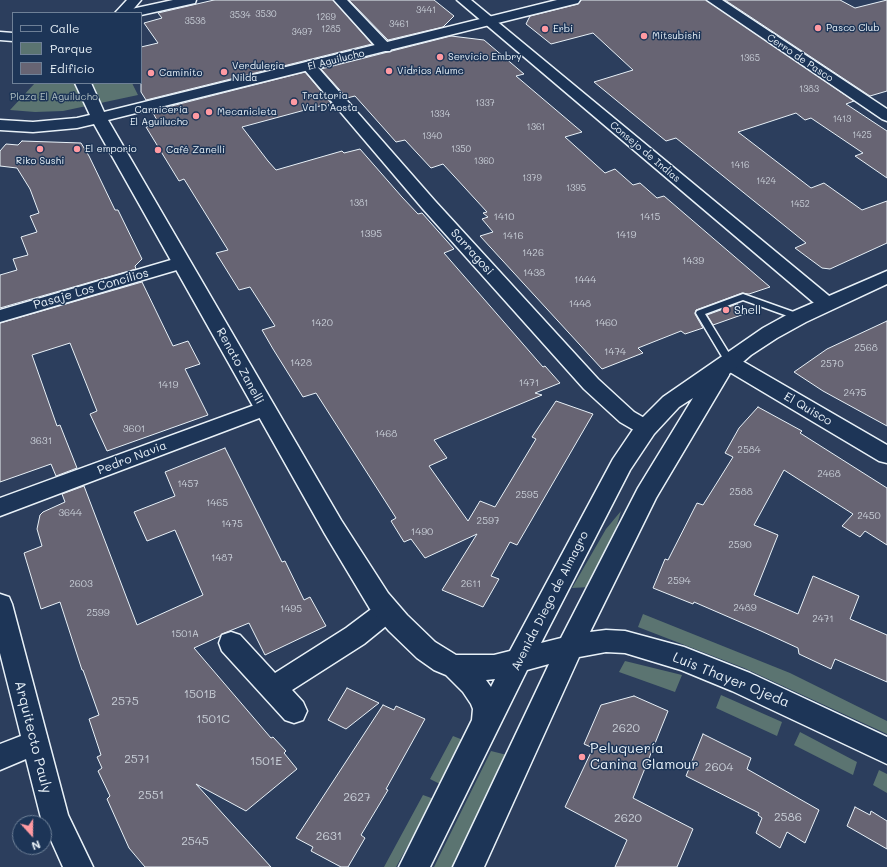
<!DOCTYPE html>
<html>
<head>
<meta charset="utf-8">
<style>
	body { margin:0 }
	#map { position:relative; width:887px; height:867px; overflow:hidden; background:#2c3e5d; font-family:Mali,sans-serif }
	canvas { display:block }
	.legend { position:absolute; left:12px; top:12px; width:130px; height:72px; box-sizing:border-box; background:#1d3557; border:1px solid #6e8097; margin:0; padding:5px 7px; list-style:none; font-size:12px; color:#e8f1f8 }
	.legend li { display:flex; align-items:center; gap:8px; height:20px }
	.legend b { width:20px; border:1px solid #6e8097 }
	.north { position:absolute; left:12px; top:815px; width:40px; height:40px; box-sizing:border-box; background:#1d3557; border:1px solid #6e8097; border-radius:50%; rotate:159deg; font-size:11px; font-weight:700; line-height:16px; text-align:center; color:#e8f1f8 }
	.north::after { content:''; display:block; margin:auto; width:14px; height:18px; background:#ff9aa2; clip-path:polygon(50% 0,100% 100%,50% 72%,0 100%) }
</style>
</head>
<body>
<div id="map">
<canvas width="887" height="867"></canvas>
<ul class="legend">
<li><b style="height:5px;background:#1d3557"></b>Calle</li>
<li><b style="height:11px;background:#5b7471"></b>Parque</li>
<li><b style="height:11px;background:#676473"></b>Edificio</li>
</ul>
<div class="north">N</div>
</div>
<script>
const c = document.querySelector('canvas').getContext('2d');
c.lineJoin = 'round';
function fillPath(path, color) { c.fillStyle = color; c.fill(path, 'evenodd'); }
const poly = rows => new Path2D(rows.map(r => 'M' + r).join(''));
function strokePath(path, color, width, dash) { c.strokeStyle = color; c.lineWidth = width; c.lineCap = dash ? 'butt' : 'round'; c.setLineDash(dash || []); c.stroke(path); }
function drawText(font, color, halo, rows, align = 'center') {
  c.font = font + ' Mali,sans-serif'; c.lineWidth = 3; c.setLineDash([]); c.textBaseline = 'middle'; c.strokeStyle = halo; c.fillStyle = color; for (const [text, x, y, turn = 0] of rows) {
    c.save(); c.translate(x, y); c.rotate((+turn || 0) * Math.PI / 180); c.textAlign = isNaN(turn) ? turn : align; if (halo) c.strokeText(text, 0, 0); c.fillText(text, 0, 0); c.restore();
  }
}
const green = poly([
	[35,83,132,83,138,95,63,111,35,112,10,110],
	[621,511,616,528,590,587,572,588,606,529],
	[643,614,790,673,887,721,887,734,744,668,638,627],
	[625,661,682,675,675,692,619,672],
	[721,695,782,722,777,736,716,708],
	[800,732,857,762,853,775,794,745],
	[453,736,463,740,440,784,430,779],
	[491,751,507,755,454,867,434,867],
	[879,770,887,774,887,793,873,785],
	[423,795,434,799,396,867,384,867]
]);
const building = poly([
	[214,0,333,0,372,44,146,100,141,92,141,47,158,43,144,23,162,18,158,13,214,0],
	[349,0,434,0,454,16,443,27,388,40,349,0],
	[581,0,706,0,854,101,846,104,887,131,887,178,855,156,863,153,811,118,805,120,796,113,738,132,811,188,824,183,862,210,887,201,887,243,830,269,822,268,795,248,806,243,676,138,666,141,594,82,633,70,593,33,551,44,526,24,530,16,578,4,581,0],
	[725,0,840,0,855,8,887,0,887,91,870,96,725,0],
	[451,36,484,40,524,74,516,76,582,132,565,137,605,173,615,169,633,185,640,183,657,198,664,196,770,287,749,294,742,293,696,310,695,314,703,328,685,334,681,331,638,348,643,353,602,369,480,236,493,232,482,219,488,217,483,213,487,212,443,164,431,168,405,140,396,142,355,96,347,98,321,69,451,36],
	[305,72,331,103,242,127,268,161,276,170,342,151,344,153,360,149,402,197,418,214,422,213,454,249,444,253,543,367,545,366,560,383,535,393,542,395,434,440,447,458,429,466,468,521,480,501,495,507,536,439,532,437,556,401,593,414,517,545,510,542,491,576,499,579,483,607,442,590,477,534,425,558,411,539,404,542,391,521,396,518,316,393,303,397,273,349,262,330,275,326,250,287,239,290,216,253,228,250,184,179,179,181,146,127,159,124,152,111,305,72],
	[22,141,81,143,89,156,115,210,118,210,142,259,135,266,136,269,0,308,0,275,17,270,13,259,28,255,21,237,37,232,30,216,39,213,30,189,17,168,0,166,0,151,6,144,18,145,22,141],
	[142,282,173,346,188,341,200,364,185,369,208,415,107,451,90,414,97,411,70,343,32,355,57,426,60,425,77,468,56,476,51,464,0,482,0,323,142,282],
	[737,304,747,313,713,325,707,315,737,304],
	[887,321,887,426,823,391,794,372,827,349,887,321],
	[758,407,802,431,800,433,887,488,887,545,865,531,860,537,842,526,853,514,784,470,754,525,778,535,754,595,798,614,813,576,859,596,850,619,887,635,887,682,835,659,831,669,799,654,798,648,761,631,694,602,693,604,653,588,665,559,668,560,697,503,703,505,733,457,725,453,739,428,758,407],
	[225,448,282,562,285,561,304,600,310,597,326,626,265,655,249,623,222,634,220,636,194,648,271,738,273,737,286,751,284,753,297,769,246,811,196,784,271,867,145,867,129,848,107,799,110,796,98,771,102,768,97,757,101,755,89,719,99,715,83,670,82,670,60,602,41,609,24,553,42,546,37,529,40,515,43,512,65,502,62,494,84,486,137,625,203,595,175,530,147,541,134,512,175,496,165,472,225,448],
	[347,688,379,703,346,729,328,720,347,688],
	[634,696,668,711,633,798,693,829,677,867,615,867,627,840,565,807,593,748,584,744,601,705,634,696],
	[383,705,394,710,396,706,425,719,386,789,388,790,361,835,365,838,348,867,341,867,311,851,313,847,296,838,383,705],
	[703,734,751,758,747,769,819,810,805,843,787,832,780,848,756,833,762,818,758,815,759,813,686,776,703,734],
	[855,807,870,815,871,811,887,821,887,849,847,826,855,807]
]);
const lane = poly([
	[743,294,802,315,803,317,799,320,796,319,743,300,705,314,735,363,730,366,727,365,696,313,697,311,743,294]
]);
const street = poly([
	[173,0,196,0,195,3,141,15,141,13,125,13,127,10,173,0],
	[334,0,347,0,390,45,392,48,390,51,380,51,334,0],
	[457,0,471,0,834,300,836,304,834,308,827,310,820,308,457,0],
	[707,0,722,0,887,109,887,121,882,119,707,0],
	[0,32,13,33,13,41,0,40,0,32],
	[309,62,314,63,435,201,598,379,634,412,653,423,656,428,653,433,646,436,639,433,620,422,584,389,423,209,304,69,302,66,304,63,309,62],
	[181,257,187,259,190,263,187,267,0,322,0,310,181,257],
	[730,356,737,358,887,445,887,463,879,461,723,368,720,363,723,358,730,356],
	[263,402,270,404,273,409,270,414,0,516,0,498,263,402],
	[0,594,9,597,12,604,68,815,93,867,63,867,41,818,26,759,0,770,0,744,21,736,0,653,0,594],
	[387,601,396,604,399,611,396,618,364,644,292,690,303,702,307,711,303,720,294,723,285,720,222,651,219,643,222,635,231,632,240,635,275,673,346,628,378,604,387,601]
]);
const secondary = poly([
	[127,0,141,0,130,13,115,13,127,0],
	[557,0,580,0,578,3,108,120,341,520,388,593,407,615,435,642,456,655,494,655,510,651,613,459,638,422,663,397,763,328,792,312,887,271,887,284,806,322,777,338,751,355,729,374,729,375,656,498,590,632,606,630,625,631,684,647,750,673,887,737,887,764,732,691,681,670,625,653,606,652,579,657,484,867,453,867,549,664,527,670,430,867,399,867,472,720,473,709,471,704,463,692,446,675,434,670,417,658,389,631,370,609,325,534,94,124,77,128,33,132,0,130,0,120,33,122,77,118,90,115,75,83,91,83,104,112,557,0],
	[693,398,638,488,561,638,541,643,630,470,654,434,679,407,693,398],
	[495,679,491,687,486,680,495,679]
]);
const markers = [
	[818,28,4,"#ff9aa2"],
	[545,29,4,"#ff9aa2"],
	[644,36,4,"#ff9aa2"],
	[440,57,4,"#ff9aa2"],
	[389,71,4,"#ff9aa2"],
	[224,72,4,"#ff9aa2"],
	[151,73,4,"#ff9aa2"],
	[294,102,4,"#ff9aa2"],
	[209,112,4,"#ff9aa2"],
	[196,116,4,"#ff9aa2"],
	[40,149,4,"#ff9aa2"],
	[77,149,4,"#ff9aa2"],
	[158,150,4,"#ff9aa2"],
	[726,310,4,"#ff9aa2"],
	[582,757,4,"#ff9aa2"]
];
const farNumbernames = [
	["3441",426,10],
	["3530",266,14],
	["3534",240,15],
	["1269",326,17],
	["3538",195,21],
	["3461",399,24],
	["1285",331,29],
	["3497",302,32],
	["1365",750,58],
	["1383",809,89],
	["1337",485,103],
	["1334",440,114],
	["1413",842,119],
	["1361",536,127],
	["1425",862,135],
	["1340",432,136],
	["1350",461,149],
	["1360",484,161],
	["1416",740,165],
	["1379",532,178],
	["1424",766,181],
	["1395",576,188],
	["1381",359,203],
	["1452",800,204]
];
const farPoinames = [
	["Pasco Club",826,28],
	["Erbi",553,29],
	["Mitsubishi",652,36],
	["Servicio Embry",448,57],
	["Verduleria",232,66],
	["Nilda",232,78],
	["Vidrios Alumc",397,71],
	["Caminito",159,73],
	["Trattoria",302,96],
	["Val D'Aosta",302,108],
	["Carnicería",188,110,"right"],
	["El Aguilucho",188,122,"right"],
	["Mecanicleta",217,112],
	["El emporio",85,149],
	["Café Zanelli",166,150],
	["Riko Sushi",40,161,"center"]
];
const farStreetnames = [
	["Cerro de Pasco",800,58,34],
	["El Aguilucho",336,60,-14],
	["Consejo de Indias",645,152,40]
];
const farParknames = [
	["Plaza El Aguilucho",54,97]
];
const numberNames = [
	["1410",504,217],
	["1415",650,217],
	["1395",371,234],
	["1419",626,235],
	["1416",513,236],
	["1426",533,253],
	["1439",693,261],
	["1438",534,273],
	["1444",585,280],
	["1448",580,304],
	["1420",322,323],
	["1460",606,323],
	["2568",866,348],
	["1474",615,352],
	["1428",301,363],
	["2570",832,364],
	["1471",529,383],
	["1419",168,385],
	["2475",855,393],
	["3601",134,429],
	["1468",386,434],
	["3631",41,441],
	["2584",749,450],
	["2468",829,474],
	["1457",188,484],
	["2588",741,492],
	["2595",527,495],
	["1465",217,503],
	["3644",70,513],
	["2450",869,516],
	["2597",488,521],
	["1475",232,524],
	["1490",422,532],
	["2590",740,545],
	["1487",222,558],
	["2594",679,581],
	["2603",81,584],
	["2611",471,584],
	["2489",745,608],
	["1495",291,609],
	["2599",98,613],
	["2471",823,619],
	["1501A",185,634]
];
const streetNames = [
	["Sarragosi",472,252,48],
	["Pasaje Los Concilios",91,289,-16],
	["Renato Zanelli",240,366,61],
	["El Quisco",808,409,30],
	["Pedro Navia",132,458,-21],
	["Avenida Diego de Almagro",550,601,-63]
];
const poiNames = [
	["Shell",734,310]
];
const nearNumbernames = [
	["1501B",200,694],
	["2575",125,701],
	["1501C",213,719],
	["2620",626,728],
	["2571",137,759],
	["1501E",266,761],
	["2604",719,767],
	["2551",151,795],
	["2627",357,797],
	["2586",788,817],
	["2620",628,818],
	["2631",329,836],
	["2545",195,841]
];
const nearStreetnames = [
	["Luis Thayer Ojeda",731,680,22],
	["Arquitecto Pauly",33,737,76]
];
const nearPoinames = [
	["Peluquería",590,749],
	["Canina Glamour",590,765]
];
fillPath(green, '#5b7471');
fillPath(building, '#676473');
strokePath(building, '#e8f1f8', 1);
strokePath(lane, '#e8f1f8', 3);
strokePath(street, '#e8f1f8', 3);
strokePath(secondary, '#e8f1f8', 3);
fillPath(lane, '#1d3557');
fillPath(street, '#1d3557');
fillPath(secondary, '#1d3557');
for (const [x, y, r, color] of markers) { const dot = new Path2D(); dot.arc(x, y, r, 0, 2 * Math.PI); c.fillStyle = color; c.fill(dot); strokePath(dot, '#1d3557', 1.5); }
drawText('9px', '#c8ced7', null, farNumbernames);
drawText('10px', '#e8f1f8', '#1d3557', farPoinames, 'left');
drawText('10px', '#e8f1f8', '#1d3557', farStreetnames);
drawText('10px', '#b0bfc2', '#1d3557', farParknames);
drawText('10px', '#c8ced7', null, numberNames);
drawText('12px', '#e8f1f8', '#1d3557', streetNames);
drawText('12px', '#e8f1f8', '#1d3557', poiNames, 'left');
drawText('12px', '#c8ced7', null, nearNumbernames);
drawText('14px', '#e8f1f8', '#1d3557', nearStreetnames);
drawText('14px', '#e8f1f8', '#1d3557', nearPoinames, 'left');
</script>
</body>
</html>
